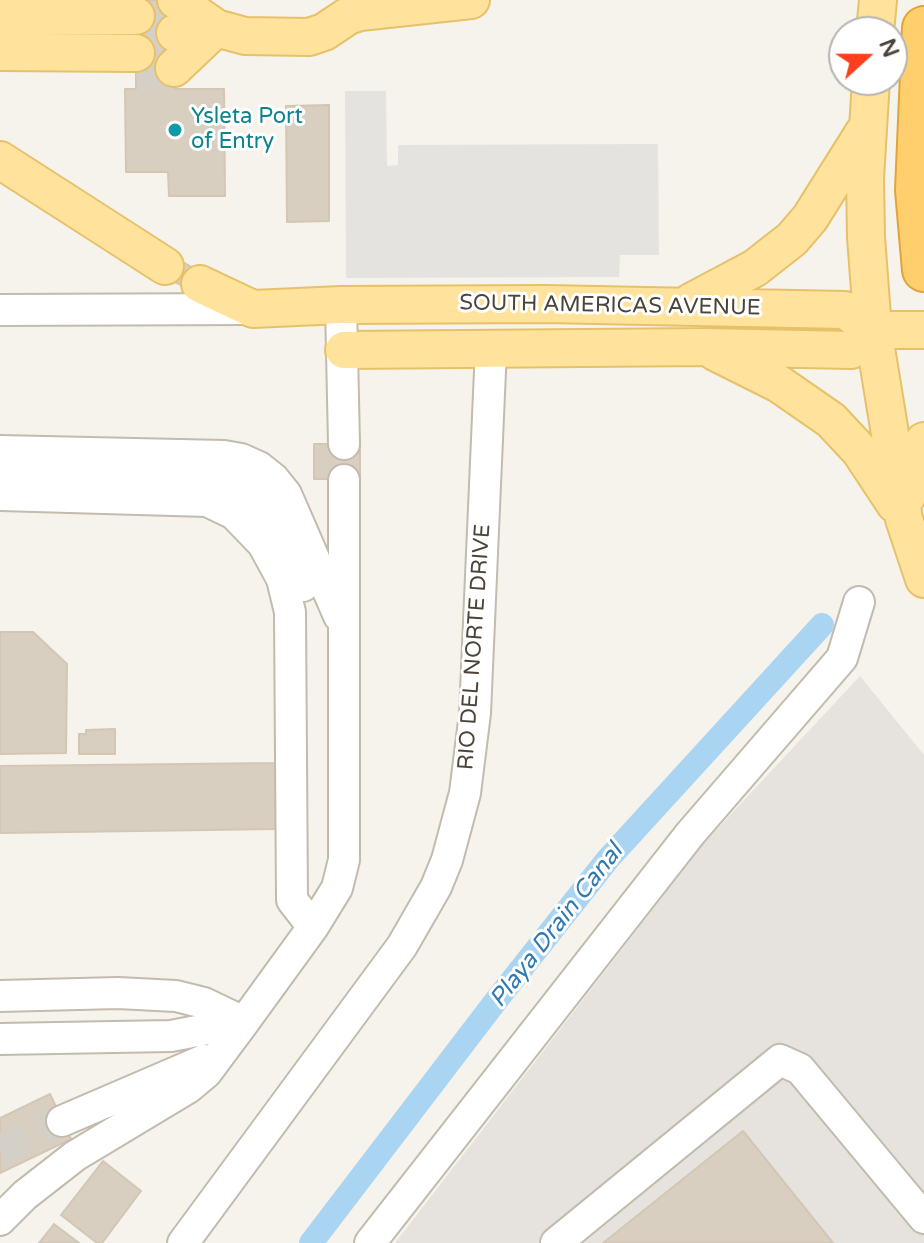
<!DOCTYPE html>
<html>
<head>
<meta charset="utf-8">
<style>
	body { margin:0 }
	#map { position:relative; width:924px; height:1243px; overflow:hidden; background:#f6f3ec; font-family:"Varela Round",sans-serif }
	canvas { display:block }
	.north { position:absolute; left:828px; top:16px; width:80px; height:80px; box-sizing:border-box; background:#fff; border:2px solid #b7b4b0; border-radius:50%; rotate:69deg; font-size:22px; font-weight:700; line-height:32px; text-align:center; color:#4b4439 }
	.north::after { content:''; display:block; margin:auto; width:28px; height:36px; background:#fc3f1d; clip-path:polygon(50% 0,100% 100%,50% 72%,0 100%) }
</style>
</head>
<body>
<div id="map">
<canvas width="924" height="1243"></canvas>
<div class="north">N</div>
</div>
<script>
const c = document.querySelector('canvas').getContext('2d');
c.lineJoin = 'round';
function fillPath(path, color) { c.fillStyle = color; c.fill(path, 'evenodd'); }
const poly = rows => new Path2D(rows.map(r => 'M' + r).join(''));
function strokePath(path, color, width, dash) { c.strokeStyle = color; c.lineWidth = width; c.lineCap = dash ? 'butt' : 'round'; c.setLineDash(dash || []); c.stroke(path); }
function drawText(font, color, halo, rows, align = 'center') {
  c.font = font + ' "Varela Round",sans-serif'; c.lineWidth = 6; c.setLineDash([]); c.textBaseline = 'middle'; c.strokeStyle = halo; c.fillStyle = color; for (const [text, x, y, turn = 0] of rows) {
    c.save(); c.translate(x, y); c.rotate((+turn || 0) * Math.PI / 180); c.textAlign = isNaN(turn) ? turn : align; if (halo) c.strokeText(text, 0, 0); c.fillText(text, 0, 0); c.restore();
  }
}
const industrial = poly([
	[860,676,924,755,924,1243,395,1243,704,843]
]);
const parking = poly([
	[345,91,386,91,387,166,398,165,398,145,658,144,659,255,620,255,619,277,346,278]
]);
const canal = poly([
	[311,1243,495,1002,608,859,822,625]
]);
const building = poly([
	[136,0,174,0,175,89,224,89,225,196,169,196,168,172,126,172,125,89,136,89,136,0],
	[329,105,329,221,287,222,286,106,329,105],
	[172,256,206,275,195,292,161,275,172,256],
	[314,444,360,444,360,479,314,479,314,444],
	[0,632,33,632,67,664,66,753,0,754,0,632],
	[115,729,115,754,79,754,79,734,86,734,86,730,115,729],
	[275,763,276,829,0,833,0,766,275,763],
	[50,1094,71,1139,0,1173,0,1118,50,1094],
	[743,1131,833,1243,603,1243,743,1131],
	[103,1161,141,1191,102,1243,97,1243,61,1215,103,1161],
	[54,1224,79,1243,39,1243,54,1224]
]);
const minorTunnel = poly([
	[0,1150,62,1121]
]);
const majorTunnel = poly([
	[136,34,175,33],
	[136,73,174,68]
]);
const minor = poly([
	[341,305,344,444],
	[0,310,251,309],
	[0,451,224,456,241,459,259,467,274,479,286,494,339,616],
	[0,473,193,477,231,482,257,498,276,519,296,562,303,586],
	[0,495,207,501,234,514,263,544,282,579,290,612,292,900,313,927,244,1022,171,1036,0,1039],
	[313,927,337,888,344,860,344,480],
	[0,996,118,993,176,996,204,1003,244,1022,206,1073,188,1088,75,1156,25,1195,0,1220],
	[62,1121,204,1060],
	[183,1243,402,946,436,887,447,860,465,793,475,713,491,348],
	[370,1243,690,834,842,658,859,602],
	[556,1243,780,1060,800,1069,924,1218]
]);
const major = poly([
	[176,0,216,28],
	[0,17,136,16],
	[875,32,878,0],
	[175,33,216,28,245,36,309,37,324,32,348,16,360,12,471,0],
	[0,52,136,53],
	[174,68,216,28],
	[871,80,865,178,866,237,873,330,904,519,924,579],
	[0,160,165,266],
	[200,284,253,309,341,305,546,304,845,310,873,330,924,330],
	[691,302,755,268,792,239,810,218,864,132],
	[344,350,704,347,851,350,873,330],
	[715,352,779,384,831,420,860,451,895,504],
	[907,496,912,466,924,441]
]);
const highway = poly([
	[924,28,917,190,924,270]
]);
const markers = [
	[175,130,8,"#0f9aa8"]
];
const cultureNames = [
	["Ysleta Port",191,117],
	["of Entry",191,142]
];
const streetNames = [
	["SOUTH AMERICAS AVENUE",610,306,1],
	["RIO DEL NORTE DRIVE",475,647,-86]
];
const waterNames = [
	["Playa Drain Canal",557,926,-52]
];
fillPath(industrial, '#e6e2dd');
fillPath(parking, '#e5e3e0');
strokePath(canal, '#a9d4f2', 24);
fillPath(building, '#d8cfc1');
strokePath(building, '#d3c7b4', 2);
strokePath(minorTunnel, '#d4d0c8', 30, [30, 15]);
strokePath(majorTunnel, '#d4d0c8', 36, [36, 18]);
strokePath(minor, '#c2bbae', 34);
strokePath(major, '#e6c16a', 40);
strokePath(highway, '#e0a43c', 46);
strokePath(minor, '#fff', 30);
strokePath(major, '#ffe39c', 36);
strokePath(highway, '#ffcf6e', 42);
for (const [x, y, r, color] of markers) { const dot = new Path2D(); dot.arc(x, y, r, 0, 2 * Math.PI); c.fillStyle = color; c.fill(dot); strokePath(dot, '#fff', 3); }
drawText('22px', '#0d838f', '#fff', cultureNames, 'left');
drawText('22px', '#4b4439', '#fff', streetNames);
drawText('italic 24px', '#2e7ab2', '#fff', waterNames);
</script>
</body>
</html>
